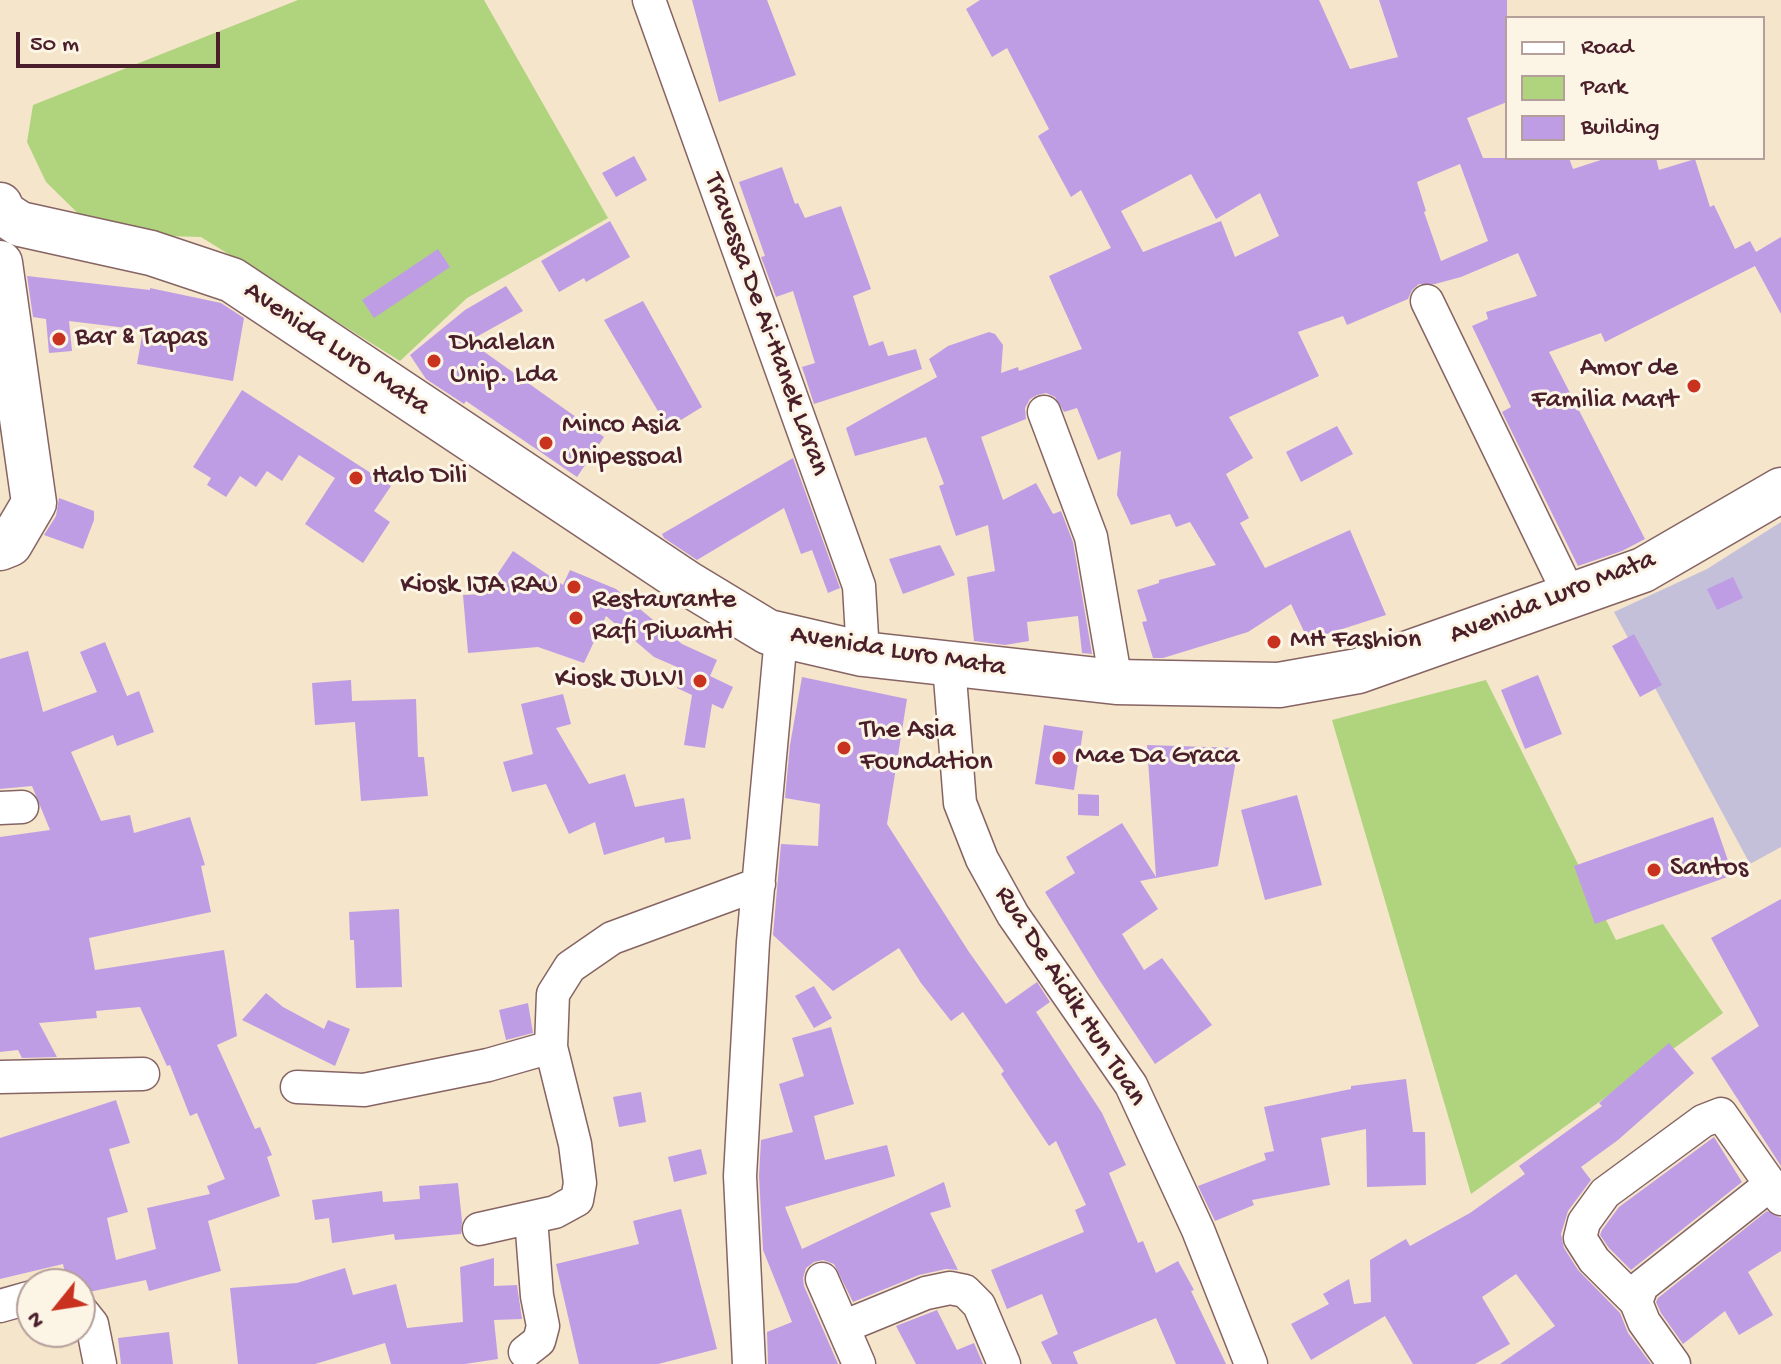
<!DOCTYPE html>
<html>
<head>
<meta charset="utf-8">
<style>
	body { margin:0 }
	#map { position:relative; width:1781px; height:1364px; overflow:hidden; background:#f5e5cb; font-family:"Gochi Hand",sans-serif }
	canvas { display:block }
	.legend { position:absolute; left:1505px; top:16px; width:260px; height:144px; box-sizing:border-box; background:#fcf5e5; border:2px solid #b59f9b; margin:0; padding:10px 14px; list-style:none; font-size:24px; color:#4a1f2b }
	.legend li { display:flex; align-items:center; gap:16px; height:40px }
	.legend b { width:40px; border:2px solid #b59f9b }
	.north { position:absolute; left:16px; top:1268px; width:80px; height:80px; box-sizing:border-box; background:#fcf5e5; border:2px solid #b59f9b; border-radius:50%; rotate:240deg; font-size:22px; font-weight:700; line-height:32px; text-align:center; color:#4a1f2b }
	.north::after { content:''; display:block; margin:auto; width:28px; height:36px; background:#c8321e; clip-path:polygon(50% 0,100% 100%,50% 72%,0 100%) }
	.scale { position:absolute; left:16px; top:32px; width:204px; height:36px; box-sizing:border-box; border:4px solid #4a1f2b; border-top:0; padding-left:10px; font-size:24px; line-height:28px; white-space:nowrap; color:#4a1f2b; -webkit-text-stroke:6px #fcf5e5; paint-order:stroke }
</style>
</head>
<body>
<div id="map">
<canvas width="1781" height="1364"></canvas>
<ul class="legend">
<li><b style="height:10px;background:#fff"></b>Road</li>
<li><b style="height:22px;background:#afd47d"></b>Park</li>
<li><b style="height:22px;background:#bf9de5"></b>Building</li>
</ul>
<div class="north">N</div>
<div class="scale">50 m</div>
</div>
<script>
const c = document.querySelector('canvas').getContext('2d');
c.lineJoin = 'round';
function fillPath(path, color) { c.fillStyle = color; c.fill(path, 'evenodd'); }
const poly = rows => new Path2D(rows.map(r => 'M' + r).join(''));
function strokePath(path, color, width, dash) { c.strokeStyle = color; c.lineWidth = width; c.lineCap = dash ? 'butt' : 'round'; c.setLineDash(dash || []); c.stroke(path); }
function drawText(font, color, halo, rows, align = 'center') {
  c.font = font + ' "Gochi Hand",sans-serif'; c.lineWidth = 6; c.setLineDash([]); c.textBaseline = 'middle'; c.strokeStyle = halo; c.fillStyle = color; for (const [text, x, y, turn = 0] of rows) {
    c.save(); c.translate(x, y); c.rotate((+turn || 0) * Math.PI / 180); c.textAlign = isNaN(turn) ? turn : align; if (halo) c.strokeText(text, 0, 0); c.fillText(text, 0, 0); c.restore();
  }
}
const industrial = poly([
	[1781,522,1781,847,1750,864,1614,612,1707,569]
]);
const green = poly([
	[298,0,484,0,608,218,467,298,400,361,201,237,99,234,46,182,27,142,33,105],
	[1486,680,1616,940,1663,924,1723,1013,1471,1194,1332,720]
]);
const building = poly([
	[692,0,767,0,796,75,719,102],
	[980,0,1319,0,1350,69,1398,57,1379,0,1507,0,1507,102,1467,118,1483,158,1569,158,1573,169,1607,158,1656,158,1659,170,1695,159,1710,207,1714,205,1735,249,1750,241,1756,252,1781,237,1781,314,1755,266,1605,342,1601,333,1549,352,1645,539,1622,551,1578,566,1502,412,1511,407,1472,326,1488,319,1486,312,1537,296,1518,253,1461,277,1435,284,1419,284,1412,290,1408,299,1347,325,1343,316,1298,332,1319,376,1229,417,1253,458,1226,474,1249,518,1240,523,1265,568,1350,530,1386,615,1308,640,1291,604,1248,632,1163,658,1153,658,1142,622,1147,621,1137,590,1159,583,1159,580,1216,565,1190,522,1176,527,1170,514,1131,525,1117,495,1121,451,1098,460,1077,408,1064,412,1055,397,1046,393,1037,395,1030,399,1025,408,1026,419,981,437,1003,500,1036,483,1053,514,1061,511,1073,542,1092,654,1082,653,1078,616,1027,622,1029,641,1005,645,974,641,967,577,995,571,988,525,956,536,939,486,944,484,926,437,855,456,846,428,937,377,929,359,948,346,989,332,995,334,1003,345,1001,373,1018,367,1019,371,1082,349,1049,276,1111,248,1081,190,1071,197,1038,136,1049,129,1007,48,992,57,966,9],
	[1460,164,1488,241,1441,261,1424,212,1426,211,1417,182],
	[1191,174,1216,219,1260,193,1279,236,1235,257,1221,221,1143,252,1121,211],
	[634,156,647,180,616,197,602,173],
	[782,167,795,204,798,203,805,218,841,206,871,289,853,296,869,346,883,341,888,356,916,349,922,369,814,404,802,367,815,363,793,291,776,297,761,257,765,256,739,182],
	[610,221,630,257,586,282,584,278,559,292,541,261],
	[438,249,450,267,374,318,362,300],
	[27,276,150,290,150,288,221,303,244,318,233,381,137,364,143,330,69,321,72,351,49,353,46,319,33,317],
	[506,286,523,311,469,341,604,437,577,477,466,401,464,404,426,379,410,355,465,310],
	[643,301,702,407,668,428,604,320],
	[242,390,391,486,374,511,390,522,363,563,305,524,335,478,299,455,282,481,267,471,256,487,240,476,226,497,207,485,211,478,193,467],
	[1337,426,1353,454,1301,482,1286,452],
	[793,458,840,588,828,593,812,550,801,554,784,508,697,560,664,538,662,534],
	[59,498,94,511,94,520,83,549,44,535,56,516],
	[940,545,955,575,903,594,889,559],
	[513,551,563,585,570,570,616,589,682,644,717,660,710,676,733,687,723,709,712,704,705,748,684,745,692,695,677,688,684,670,654,657,606,616,584,663,538,647,468,653,463,595,484,594],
	[1733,577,1743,598,1717,610,1707,589],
	[1634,634,1662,685,1640,697,1612,646],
	[105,642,127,696,139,691,154,732,117,746,113,735,71,752,101,821,130,815,134,833,190,817,205,865,201,866,211,912,89,938,95,970,224,950,237,1036,217,1045,255,1129,260,1127,272,1155,267,1157,280,1196,208,1221,221,1271,149,1291,146,1280,89,1292,80,1290,80,1284,67,1284,63,1264,0,1279,0,1138,116,1100,130,1143,109,1149,128,1212,107,1218,116,1260,156,1249,147,1208,210,1194,207,1186,225,1179,197,1113,190,1116,170,1065,167,1066,140,1007,96,1011,97,1018,39,1023,57,1057,22,1058,18,1050,0,1052,0,837,50,830,32,786,0,789,0,659,28,651,43,712,97,692,80,652],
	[1538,675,1562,734,1525,749,1501,690],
	[802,677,907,699,887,824,969,952,1006,1004,1037,982,1050,1002,1036,1012,1102,1113,1126,1165,1109,1173,1138,1243,1143,1241,1156,1273,1178,1261,1194,1290,1191,1291,1226,1364,1176,1364,1156,1318,1073,1352,1078,1364,1052,1364,1041,1342,1058,1334,1042,1294,1007,1309,991,1270,1084,1232,1075,1210,1086,1205,1056,1141,1049,1146,1001,1074,1004,1071,963,1012,951,1021,921,983,899,948,833,991,773,935,781,844,818,846,820,804,785,798,790,745],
	[351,680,352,701,416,699,418,757,424,757,428,796,361,801,355,722,315,725,312,683],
	[563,694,571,724,556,728,589,784,625,774,635,807,684,798,691,839,665,843,664,837,604,855,595,822,569,834,546,784,512,792,503,762,533,754,521,704],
	[1044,725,1083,731,1074,790,1035,784],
	[1147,745,1238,748,1218,866,1140,881,1158,909,1122,934,1144,970,1162,958,1212,1025,1155,1064,1098,978,1045,892,1075,873,1066,857,1122,823,1156,877],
	[1078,794,1099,795,1099,816,1078,815],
	[1297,795,1322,885,1265,900,1241,810],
	[1713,817,1733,875,1595,924,1574,866],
	[1781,899,1781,1166,1711,1058,1759,1026,1711,938],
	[399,909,402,987,356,988,354,940,350,940,349,912],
	[814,986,832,1018,814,1028,795,996],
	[266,993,283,1007,324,1029,328,1020,350,1029,335,1066,242,1020],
	[528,1003,533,1033,506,1040,499,1010],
	[831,1027,854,1104,814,1116,825,1160,887,1145,895,1176,785,1207,802,1249,944,1182,951,1207,930,1213,958,1270,946,1269,919,1275,853,1302,834,1264,823,1260,814,1262,806,1268,803,1278,804,1286,838,1364,768,1364,767,1332,792,1322,763,1250,759,1176,761,1140,793,1132,779,1084,804,1076,792,1038],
	[1669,1043,1694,1073,1618,1140,1581,1167,1591,1180,1568,1211,1561,1234,1564,1248,1578,1270,1620,1313,1628,1333,1651,1364,1500,1364,1555,1326,1516,1274,1482,1297,1510,1344,1475,1364,1413,1364,1385,1316,1311,1360,1291,1324,1329,1304,1323,1294,1349,1279,1354,1304,1371,1302,1370,1260,1406,1239,1410,1246,1470,1213,1525,1174,1519,1166,1602,1106,1599,1103],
	[1406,1079,1413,1132,1425,1132,1426,1185,1367,1187,1366,1129,1321,1138,1330,1185,1252,1200,1254,1205,1215,1221,1198,1186,1266,1160,1264,1153,1274,1151,1264,1107,1351,1089,1351,1086],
	[641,1092,646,1122,619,1127,613,1097],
	[1714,1137,1742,1182,1631,1270,1609,1248,1600,1235,1602,1230,1619,1207],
	[701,1149,707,1174,674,1182,668,1157],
	[458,1183,462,1221,461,1234,395,1240,394,1234,332,1243,329,1218,315,1220,312,1200,382,1191,383,1202,420,1199,419,1186],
	[681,1209,717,1349,658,1364,579,1364,556,1264,639,1244,633,1221],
	[1767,1211,1781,1218,1781,1251,1748,1272,1773,1315,1739,1335,1725,1311,1683,1344,1661,1313,1656,1302,1658,1298],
	[494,1258,494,1286,517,1285,522,1319,494,1320,498,1359,465,1364,391,1364,385,1343,315,1364,238,1364,230,1288,297,1283,345,1268,353,1295,396,1284,407,1328,463,1322,460,1267],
	[937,1310,957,1350,974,1343,983,1364,916,1364,896,1326],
	[169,1332,173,1364,121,1364,118,1338]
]);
const street = poly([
	[649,0,859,586,863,654],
	[1427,301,1570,596],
	[1044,412,1091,537,1116,682],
	[949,665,960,803,982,859,1013,915,1131,1085,1198,1230,1251,1364],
	[0,808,22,807],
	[0,1077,143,1074],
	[297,1087,364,1090,488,1065,551,1047],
	[479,1229,555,1212,577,1200,580,1183,575,1144,551,1047,553,994,570,967,612,938,759,884],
	[822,1279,859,1364],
	[1636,1302,1594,1260,1580,1238,1584,1222,1605,1193,1703,1121,1721,1114,1781,1199],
	[0,1306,32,1297],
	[80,1309,92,1324,100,1364],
	[843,1327,926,1293,950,1288,965,1291,979,1305,1004,1364],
	[525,1352,539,1341,543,1326,537,1296,531,1218],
	[749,1364,740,1176,753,942,781,637],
	[1674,1364,1644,1322,1636,1302,1642,1286,1771,1184]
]);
const secondary = poly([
	[0,205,3,213,20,224,151,253,232,280,687,583,768,632,863,654,1116,682,1279,685,1358,671,1643,570,1781,490],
	[0,263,34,503,10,544,0,548]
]);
const markers = [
	[59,339,8,"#c8321e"],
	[434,361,8,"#c8321e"],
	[1694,386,8,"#c8321e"],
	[546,443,8,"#c8321e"],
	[356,478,8,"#c8321e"],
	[574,587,8,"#c8321e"],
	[576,618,8,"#c8321e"],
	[1274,642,8,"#c8321e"],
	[700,681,8,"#c8321e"],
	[844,748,8,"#c8321e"],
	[1059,758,8,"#c8321e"],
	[1654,870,8,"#c8321e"]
];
const streetNames = [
	["Travessa De Ai-Hanek Laran",765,325,70],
	["Avenida Luro Mata",336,350,34],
	["Avenida Luro Mata",1553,599,-21],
	["Avenida Luro Mata",898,653,9],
	["Rua De Aidik Hun Tuan",1069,997,57]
];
const poiNames = [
	["Bar & Tapas",75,339],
	["Dhalelan",450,345],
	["Unip. Lda",450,377],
	["Amor de",1678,370,"right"],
	["Familia Mart",1678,402,"right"],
	["Minco Asia",562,427],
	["Unipessoal",562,459],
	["Halo Dili",372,478],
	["Kiosk IJA RAU",558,587,"right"],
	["Restaurante",592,602],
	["Rafi Piwanti",592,634],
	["MH Fashion",1290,642],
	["Kiosk JULVI",684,681,"right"],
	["The Asia",860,732],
	["Foundation",860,764],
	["Mae Da Graca",1075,758],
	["Santos",1670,870]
];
fillPath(industrial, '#c5c0da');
fillPath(green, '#afd47d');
fillPath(building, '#bf9de5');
strokePath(street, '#866463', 35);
strokePath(secondary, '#866463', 47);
strokePath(street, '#fff', 32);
strokePath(secondary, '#fff', 44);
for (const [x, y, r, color] of markers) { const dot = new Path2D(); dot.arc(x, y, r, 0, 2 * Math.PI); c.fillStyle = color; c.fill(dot); strokePath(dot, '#fcf5e5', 3); }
drawText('28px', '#4a1f2b', '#fcf5e5', streetNames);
drawText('28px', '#4a1f2b', '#fcf5e5', poiNames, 'left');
</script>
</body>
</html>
